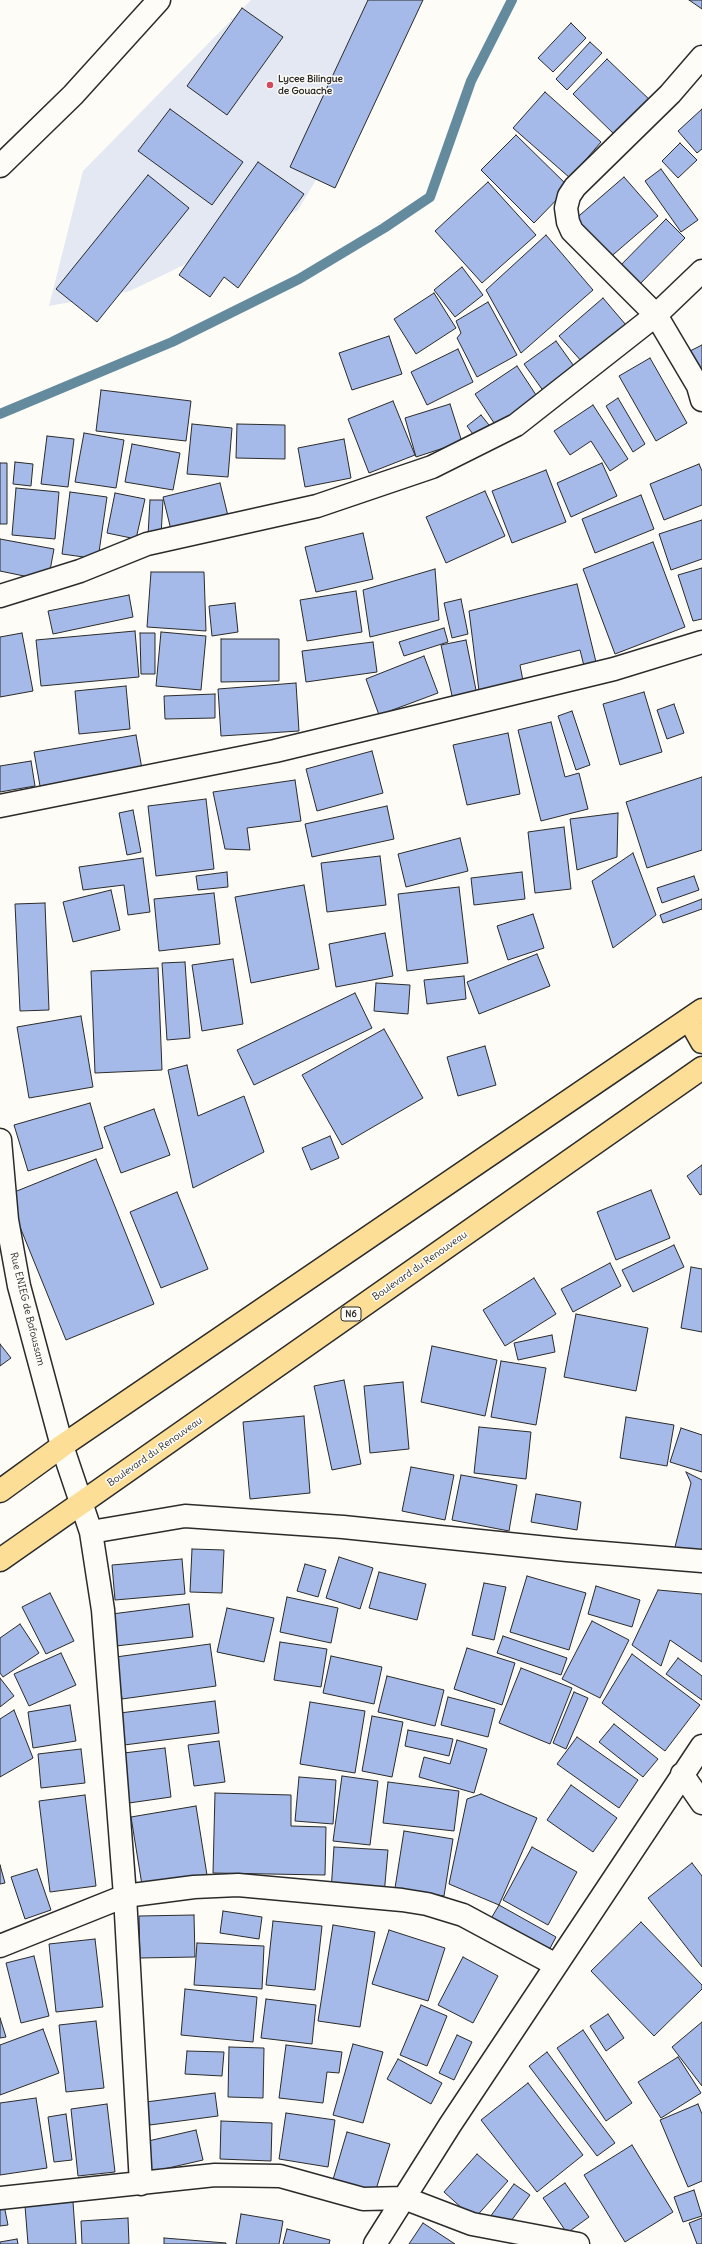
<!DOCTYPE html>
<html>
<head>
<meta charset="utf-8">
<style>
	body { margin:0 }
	canvas { display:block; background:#fdfcf7 }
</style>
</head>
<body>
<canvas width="702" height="2244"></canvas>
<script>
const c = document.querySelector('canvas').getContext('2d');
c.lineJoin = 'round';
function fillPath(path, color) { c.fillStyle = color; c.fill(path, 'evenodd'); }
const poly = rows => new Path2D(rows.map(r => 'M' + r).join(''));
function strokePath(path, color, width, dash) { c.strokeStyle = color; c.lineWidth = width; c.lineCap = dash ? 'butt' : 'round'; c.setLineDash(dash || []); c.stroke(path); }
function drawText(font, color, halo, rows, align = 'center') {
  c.font = font + ' Delius,sans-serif'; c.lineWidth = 3; c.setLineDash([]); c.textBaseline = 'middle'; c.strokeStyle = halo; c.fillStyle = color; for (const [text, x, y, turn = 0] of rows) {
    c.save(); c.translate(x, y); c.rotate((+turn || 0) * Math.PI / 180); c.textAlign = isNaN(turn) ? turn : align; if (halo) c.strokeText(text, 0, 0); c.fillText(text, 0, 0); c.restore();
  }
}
const built = poly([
	[251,0,423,0,298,210,130,291,49,306,83,171]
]);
const stream = poly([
	[0,414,172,342,299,279,384,228,430,197,471,81,512,0]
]);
const building = poly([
	[368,0,423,0,335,188,290,167,368,0],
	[689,0,702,0,702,9,689,0],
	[242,8,283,37,227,115,187,86,242,8],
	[571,23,586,38,553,72,538,58,571,23],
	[590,42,602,53,567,90,556,79,590,42],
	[607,59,652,102,617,137,573,94,607,59],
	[545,92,601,142,570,178,513,128,545,92],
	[170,109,243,162,212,205,138,151,170,109],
	[702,109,702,149,697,153,678,131,702,109],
	[516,135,569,187,534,223,481,170,516,135],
	[680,143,697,160,678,178,662,161,680,143],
	[258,162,304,194,238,288,224,277,210,297,179,275,258,162],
	[661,169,698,220,681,232,645,181,661,169],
	[148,175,189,208,97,322,56,289,148,175],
	[624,177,658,216,607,260,573,221,624,177],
	[488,182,536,235,482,283,435,231,488,182],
	[666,219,685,238,635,289,616,270,666,219],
	[546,235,593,290,521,353,486,290,546,235],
	[462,267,483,295,455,317,434,290,462,267],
	[434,293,456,328,416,354,394,319,434,293],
	[603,298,626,325,583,363,559,336,603,298],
	[488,302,517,355,477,377,457,338,461,333,456,321,488,302],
	[389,336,402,374,352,390,339,353,389,336],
	[556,341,576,369,544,392,524,364,556,341],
	[702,345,702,376,690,351,702,345],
	[458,349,473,382,427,405,411,372,458,349],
	[650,358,687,423,656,441,619,376,650,358],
	[517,366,538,398,496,426,475,394,517,366],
	[101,390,191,401,186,441,96,431,101,390],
	[618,398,645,444,633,452,606,406,618,398],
	[393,401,415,455,369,473,348,419,393,401],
	[450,404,462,442,416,457,405,418,450,404],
	[593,405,628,459,610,471,591,441,570,455,554,431,593,405],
	[481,415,493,430,478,441,467,426,481,415],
	[192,424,232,428,228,477,187,474,192,424],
	[237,424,285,425,285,459,236,458,237,424],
	[84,433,124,440,116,488,75,482,84,433],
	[47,436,74,439,68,487,41,484,47,436],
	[344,439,351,478,305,487,298,448,344,439],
	[132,444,180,453,173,490,125,482,132,444],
	[15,462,33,464,31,486,13,484,15,462],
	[0,463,7,463,7,524,0,524,0,463],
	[602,463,617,496,571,517,557,483,602,463],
	[699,464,702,471,702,505,664,520,650,484,699,464],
	[546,470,566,522,512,543,492,491,546,470],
	[220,483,228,516,171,530,163,497,220,483],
	[16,488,59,492,55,539,12,535,16,488],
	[485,491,505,536,446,563,426,517,485,491],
	[70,492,107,497,98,559,62,554,70,492],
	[115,493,145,499,136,539,107,533,115,493],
	[641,495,654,529,595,553,582,519,641,495],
	[150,500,163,500,161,536,148,535,150,500],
	[702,520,702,559,671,570,659,534,702,520],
	[363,533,373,579,316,592,305,547,363,533],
	[0,539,54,549,48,581,0,571,0,539],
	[653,542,685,627,615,654,583,569,653,542],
	[702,568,702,619,693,621,678,575,702,568],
	[435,569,439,620,370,637,363,590,435,569],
	[151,572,204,572,206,631,147,627,151,572],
	[577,584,596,662,584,666,580,650,520,665,523,681,479,691,469,611,577,584],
	[356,591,362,632,307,641,300,600,356,591],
	[129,595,133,617,53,634,48,611,129,595],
	[461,599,468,634,452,638,444,603,461,599],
	[235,603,238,632,212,636,209,606,235,603],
	[444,628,448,642,404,656,399,642,444,628],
	[135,631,139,677,41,686,36,640,135,631],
	[161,632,206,636,201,690,156,686,161,632],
	[22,633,33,691,0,697,0,637,22,633],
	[140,633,155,633,155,674,141,674,140,633],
	[221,639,279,639,279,681,221,682,221,639],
	[466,640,478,700,454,705,441,645,466,640],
	[373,642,377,672,306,682,302,651,373,642],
	[424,656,438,693,379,715,366,679,424,656],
	[296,683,299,731,221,736,218,689,296,683],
	[126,686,130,729,79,734,75,691,126,686],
	[644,692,662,752,620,765,603,704,644,692],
	[215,694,215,718,165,719,164,696,215,694],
	[674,704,684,733,667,739,657,710,674,704],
	[572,711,590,765,576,770,558,716,572,711],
	[551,722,565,777,579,773,588,809,541,821,518,730,551,722],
	[508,733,520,794,467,805,453,745,508,733],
	[136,735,142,769,40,786,34,752,136,735],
	[372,751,383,793,317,811,306,769,372,751],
	[31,761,35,786,0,792,0,766,31,761],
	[702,777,702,850,647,868,626,802,702,777],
	[295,780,301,821,247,828,250,850,225,849,213,792,295,780],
	[206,799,214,869,156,876,148,806,206,799],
	[387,806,394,839,312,857,305,824,387,806],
	[133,810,141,852,127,855,119,813,133,810],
	[618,813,617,857,577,870,570,819,618,813],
	[564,827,571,889,535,893,528,832,564,827],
	[460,838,468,871,406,887,398,854,460,838],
	[633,853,656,915,613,948,592,881,633,853],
	[380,856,386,905,327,912,321,863,380,856],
	[143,858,150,912,128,915,124,885,83,890,79,867,143,858],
	[227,872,228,887,198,890,196,876,227,872],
	[522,872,525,899,474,905,471,878,522,872],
	[694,876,699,890,662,903,657,888,694,876],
	[304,885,319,969,251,983,235,897,304,885],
	[459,887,468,963,407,971,398,894,459,887],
	[111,890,120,930,73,942,63,902,111,890],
	[214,893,220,944,159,951,154,899,214,893],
	[702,899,702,909,663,923,660,915,702,899],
	[45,903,49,1010,20,1011,15,904,45,903],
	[533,914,544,948,508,960,497,926,533,914],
	[385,933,393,976,336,987,329,944,385,933],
	[537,954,550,986,479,1014,467,982,537,954],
	[233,959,243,1024,202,1031,192,965,233,959],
	[185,962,190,1038,167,1040,162,963,185,962],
	[158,968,162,1070,95,1073,91,971,158,968],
	[464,976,466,999,427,1004,424,980,464,976],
	[376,983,410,985,408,1014,374,1011,376,983],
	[355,993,372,1028,254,1085,237,1050,355,993],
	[81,1016,93,1087,29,1098,17,1027,81,1016],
	[384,1029,423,1098,342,1145,302,1075,384,1029],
	[485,1046,496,1085,458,1096,447,1057,485,1046],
	[187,1065,198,1116,244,1096,264,1152,193,1188,168,1070,187,1065],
	[90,1103,103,1148,28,1171,14,1125,90,1103],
	[154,1109,170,1155,121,1173,104,1127,154,1109],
	[330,1136,339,1158,311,1170,302,1148,330,1136],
	[96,1159,154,1304,66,1340,7,1195,96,1159],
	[702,1165,702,1194,700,1195,687,1176,702,1165],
	[651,1190,670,1238,616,1260,597,1212,651,1190],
	[177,1192,208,1269,161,1288,130,1212,177,1192],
	[674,1245,684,1267,633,1292,622,1270,674,1245],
	[610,1263,621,1286,573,1312,561,1289,610,1263],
	[691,1267,702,1269,702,1332,681,1328,691,1267],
	[534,1278,556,1314,505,1346,483,1310,534,1278],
	[576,1314,648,1328,636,1391,564,1377,576,1314],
	[552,1335,555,1352,518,1360,514,1343,552,1335],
	[0,1344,11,1358,0,1366,0,1344],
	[432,1346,497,1360,485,1416,421,1402,432,1346],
	[501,1361,546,1368,536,1425,491,1417,501,1361],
	[344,1380,361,1464,332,1470,314,1386,344,1380],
	[403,1382,409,1449,370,1453,364,1386,403,1382],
	[304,1416,310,1493,250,1499,243,1422,304,1416],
	[626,1417,674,1425,667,1466,620,1458,626,1417],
	[479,1427,531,1432,526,1479,474,1473,479,1427],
	[681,1428,702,1435,702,1472,670,1462,681,1428],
	[411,1467,454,1475,445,1520,402,1511,411,1467],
	[686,1472,702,1480,702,1551,674,1551,691,1483,686,1472],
	[461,1475,517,1485,509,1531,452,1520,461,1475],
	[536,1494,581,1502,577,1530,531,1522,536,1494],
	[192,1549,224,1550,222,1593,190,1592,192,1549],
	[339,1557,373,1568,360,1609,326,1598,339,1557],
	[182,1559,185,1594,115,1600,112,1565,182,1559],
	[305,1564,326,1570,318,1597,297,1591,305,1564],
	[379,1572,426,1584,417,1620,369,1608,379,1572],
	[527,1576,586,1593,569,1650,510,1632,527,1576],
	[484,1583,506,1587,494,1640,472,1635,484,1583],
	[596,1586,640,1600,632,1627,588,1614,596,1586],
	[658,1590,702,1594,702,1662,670,1640,661,1666,632,1645,658,1590],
	[50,1593,74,1641,46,1654,22,1607,50,1593],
	[287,1597,338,1608,331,1643,280,1632,287,1597],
	[189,1604,193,1637,116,1646,112,1614,189,1604],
	[227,1608,274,1618,264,1662,217,1652,227,1608],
	[592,1621,629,1640,600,1698,562,1679,592,1621],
	[20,1624,39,1653,3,1677,0,1673,0,1638,20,1624],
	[503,1636,567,1658,561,1675,497,1653,503,1636],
	[280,1642,327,1649,321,1687,274,1680,280,1642],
	[210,1644,216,1686,122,1699,116,1657,210,1644],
	[467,1648,515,1663,502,1705,454,1689,467,1648],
	[61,1653,76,1685,29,1706,14,1674,61,1653],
	[632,1654,700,1705,665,1751,602,1703,632,1654],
	[331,1656,382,1667,374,1704,323,1693,331,1656],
	[678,1658,702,1676,702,1700,666,1674,678,1658],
	[521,1668,572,1688,550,1744,499,1723,521,1668],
	[387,1676,444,1690,435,1726,378,1712,387,1676],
	[0,1678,14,1696,0,1707,0,1678],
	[574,1692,588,1698,566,1749,553,1743,574,1692],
	[448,1697,495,1709,488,1737,441,1725,448,1697],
	[215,1701,219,1733,124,1745,120,1713,215,1701],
	[310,1702,365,1711,355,1773,300,1764,310,1702],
	[70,1705,76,1741,33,1748,28,1712,70,1705],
	[14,1710,33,1758,0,1777,0,1719,14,1710],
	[372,1716,403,1722,392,1777,362,1771,372,1716],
	[614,1724,658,1759,643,1777,599,1742,614,1724],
	[408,1730,453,1739,449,1756,405,1746,408,1730],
	[577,1737,638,1780,619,1808,557,1764,577,1737],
	[457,1740,487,1749,474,1793,419,1777,424,1757,450,1764,457,1740],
	[219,1741,225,1782,194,1786,188,1745,219,1741],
	[165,1748,171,1797,129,1803,124,1753,165,1748],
	[81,1749,85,1783,41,1788,38,1754,81,1749],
	[342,1776,378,1781,370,1845,333,1841,342,1776],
	[299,1777,336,1780,333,1824,295,1821,299,1777],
	[388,1782,459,1791,454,1831,383,1823,388,1782],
	[571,1785,617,1818,593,1852,547,1820,571,1785],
	[215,1793,291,1795,291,1826,326,1827,325,1875,213,1873,215,1793],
	[481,1794,537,1818,499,1905,449,1884,467,1799,481,1794],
	[85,1795,96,1886,50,1892,39,1801,85,1795],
	[196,1806,207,1875,142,1885,131,1817,196,1806],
	[404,1831,453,1839,444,1896,395,1888,404,1831],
	[334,1847,388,1850,384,1895,331,1891,334,1847],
	[532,1847,577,1872,548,1925,503,1900,532,1847],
	[692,1863,702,1876,702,1967,648,1898,692,1863],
	[0,1865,5,1883,0,1884,0,1865],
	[37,1869,51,1910,25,1919,11,1877,37,1869],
	[499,1905,556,1937,547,1954,489,1922,499,1905],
	[223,1911,262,1917,259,1939,220,1933,223,1911],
	[194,1915,195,1957,140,1958,139,1916,194,1915],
	[273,1921,322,1926,315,1990,266,1985,273,1921],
	[641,1922,702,1985,702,1989,654,2036,591,1971,641,1922],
	[333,1925,375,1932,360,2027,318,2021,333,1925],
	[389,1930,445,1948,428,2001,372,1984,389,1930],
	[95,1939,103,2007,56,2012,49,1944,95,1939],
	[197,1943,264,1946,262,1989,194,1985,197,1943],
	[34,1956,49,2016,21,2023,6,1963,34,1956],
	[463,1957,498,1976,473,2023,438,2005,463,1957],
	[185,1989,257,1997,253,2042,181,2035,185,1989],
	[266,1999,316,2005,312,2044,261,2038,266,1999],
	[421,2005,447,2016,427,2066,400,2055,421,2005],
	[608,2014,624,2038,606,2051,590,2026,608,2014],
	[0,2018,6,2037,0,2038,0,2018],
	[96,2021,104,2088,66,2092,59,2025,96,2021],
	[702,2022,702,2086,672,2047,702,2022],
	[43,2029,59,2073,0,2095,0,2045,43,2029],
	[583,2030,632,2103,606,2121,557,2048,583,2030],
	[457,2035,472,2042,454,2080,439,2073,457,2035],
	[353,2044,383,2052,363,2123,333,2115,353,2044],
	[286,2045,342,2052,339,2073,327,2072,323,2103,279,2098,286,2045],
	[229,2047,264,2048,263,2098,228,2097,229,2047],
	[187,2051,224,2052,222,2076,185,2074,187,2051],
	[547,2052,615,2143,597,2156,529,2066,547,2052],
	[678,2057,701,2093,661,2118,638,2082,678,2057],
	[398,2059,442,2083,431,2104,387,2079,398,2059],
	[528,2083,583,2155,537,2192,481,2120,528,2083],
	[215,2093,218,2116,150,2125,146,2102,215,2093],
	[36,2098,47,2168,0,2175,0,2103,36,2098],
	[107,2104,115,2172,78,2176,71,2109,107,2104],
	[698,2104,702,2114,702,2181,688,2187,660,2120,698,2104],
	[286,2113,335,2120,328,2167,279,2159,286,2113],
	[66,2114,72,2160,54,2162,48,2117,66,2114],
	[221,2121,272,2123,271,2161,220,2159,221,2121],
	[196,2130,203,2160,151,2172,144,2142,196,2130],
	[347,2132,390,2144,374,2196,332,2183,347,2132],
	[632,2145,673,2212,625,2242,584,2175,632,2145],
	[477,2154,508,2181,474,2219,444,2192,477,2154],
	[565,2183,589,2217,567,2233,543,2198,565,2183],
	[514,2184,530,2195,506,2228,490,2217,514,2184],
	[694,2190,702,2216,683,2222,674,2197,694,2190],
	[73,2202,76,2244,28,2244,25,2206,73,2202],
	[4,2205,8,2225,0,2226,0,2206,4,2205],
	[241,2214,283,2221,279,2244,236,2244,241,2214],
	[128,2218,129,2244,82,2244,81,2221,128,2218],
	[702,2218,702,2244,697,2244,689,2223,702,2218],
	[423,2223,455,2244,409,2244,423,2223],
	[287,2229,330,2240,329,2244,283,2244,287,2229],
	[164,2238,226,2243,226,2244,164,2244,164,2238],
	[17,2239,18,2244,0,2244,0,2242,17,2239]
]);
const minor = poly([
	[702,57,670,94,575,187,569,196,566,208,568,222,572,231,656,315,698,386,702,400],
	[0,166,73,95,159,0],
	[0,596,80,571,147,544,317,506,432,467,516,425,656,315,702,271],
	[0,806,275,751,614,669,702,642],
	[0,1140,7,1220,19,1286,62,1446,91,1532,103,1610,125,1896,141,2184],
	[91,1532,185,1516,343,1527,567,1550,702,1561],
	[682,1774,702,1803],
	[0,1946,125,1896,194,1887,238,1885,402,1900,427,1904,463,1915,556,1965],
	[0,2198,215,2175,280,2176,363,2199,404,2198,472,2224,578,2244],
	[375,2244,450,2125,702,1746]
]);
const highway = poly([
	[689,1019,702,1042],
	[0,1491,62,1446,702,1010],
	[0,1560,702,1068]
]);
const markers = [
	[270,85,4,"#d1495b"]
];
const shields = [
	[351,1314,20]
];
const shieldNames = [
	["N6",351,1314]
];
const poiNames = [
	["Lycee Bilingue",278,79],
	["de Gouache",278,91]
];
const streetNames = [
	["Boulevard du Renouveau",420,1266,-35],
	["Rue ENIEG de Bafoussam",27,1309,76],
	["Boulevard du Renouveau",155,1452,-35]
];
fillPath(built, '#e3e8f2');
strokePath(stream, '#648a9e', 10);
fillPath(building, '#a5bae8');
strokePath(building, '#2b2b2b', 1);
strokePath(minor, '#2b2b2b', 25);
strokePath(highway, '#2b2b2b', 25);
strokePath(minor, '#fdfcf7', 22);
strokePath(highway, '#fcde96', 22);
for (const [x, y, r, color] of markers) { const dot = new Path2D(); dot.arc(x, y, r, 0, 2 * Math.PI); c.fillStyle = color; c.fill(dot); strokePath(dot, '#fdfcf7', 1.5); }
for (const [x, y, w] of shields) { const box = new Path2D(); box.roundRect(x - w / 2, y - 7, w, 14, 3); c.fillStyle = '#fdfcf7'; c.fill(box); strokePath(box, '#2b2b2b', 1); }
drawText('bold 9px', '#2b2b2b', null, shieldNames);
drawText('bold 10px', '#2b2b2b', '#fdfcf7', poiNames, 'left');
drawText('10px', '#2b2b2b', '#fdfcf7', streetNames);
</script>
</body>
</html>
